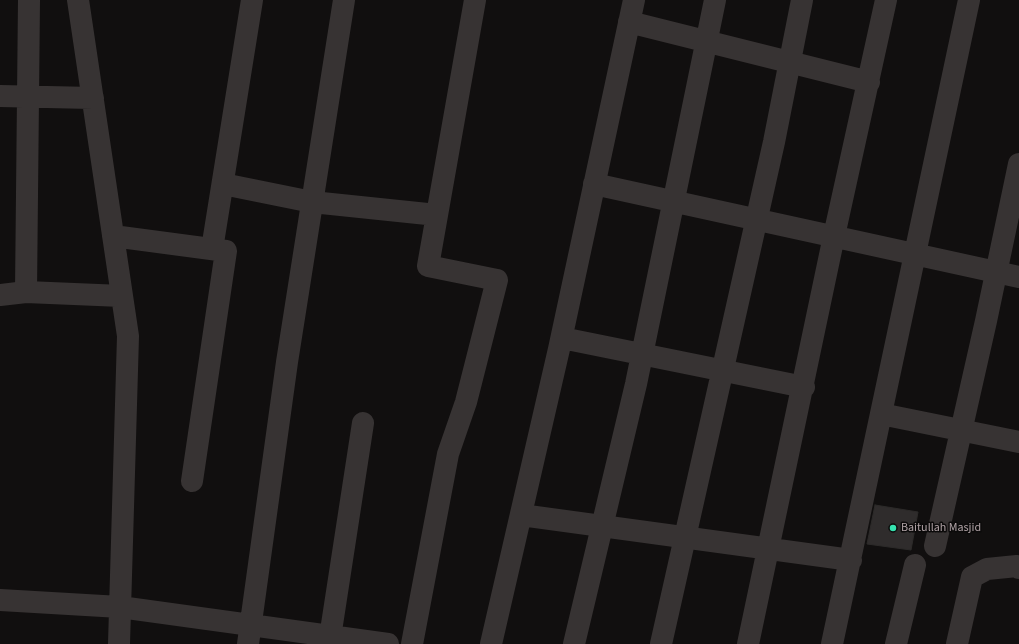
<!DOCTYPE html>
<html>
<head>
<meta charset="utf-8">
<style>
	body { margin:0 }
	canvas { display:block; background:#110f0f }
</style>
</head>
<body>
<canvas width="1019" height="644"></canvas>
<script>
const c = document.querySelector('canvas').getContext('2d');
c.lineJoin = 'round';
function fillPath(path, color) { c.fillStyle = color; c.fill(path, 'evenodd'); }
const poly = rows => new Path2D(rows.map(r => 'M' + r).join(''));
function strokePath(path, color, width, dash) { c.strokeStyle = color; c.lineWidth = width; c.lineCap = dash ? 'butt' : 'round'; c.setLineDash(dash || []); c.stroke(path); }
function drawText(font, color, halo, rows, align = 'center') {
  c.font = font + ' "Source Sans 3",sans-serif'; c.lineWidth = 3; c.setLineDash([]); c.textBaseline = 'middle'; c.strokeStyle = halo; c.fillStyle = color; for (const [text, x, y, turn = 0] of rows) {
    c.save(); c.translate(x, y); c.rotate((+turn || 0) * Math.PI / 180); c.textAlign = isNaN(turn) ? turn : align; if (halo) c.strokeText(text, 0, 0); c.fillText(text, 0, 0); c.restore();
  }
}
const building = poly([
	[875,505,918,512,911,550,867,544,875,505]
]);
const minor = poly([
	[78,0,128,336,119,644],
	[629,22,869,82],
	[0,96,93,98],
	[223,184,312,202,437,215],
	[594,184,1019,277],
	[113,236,226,251,192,481],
	[212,249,252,0],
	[26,292,29,0],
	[0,295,26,292,122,296],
	[562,338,804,387],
	[881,414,1019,442],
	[521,515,851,560],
	[935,546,986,321,1019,164],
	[0,600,120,607,388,644],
	[248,644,287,362,344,0],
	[329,644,363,423],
	[412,644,448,454,466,402,497,280,428,266,475,0],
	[491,644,559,349,634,0],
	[574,644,636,384,715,0],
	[661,644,774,142,802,0],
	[748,644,834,236,886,0],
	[832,644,969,0],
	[896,644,915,565],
	[957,644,972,577,987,569,1017,566,1019,568]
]);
const markers = [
	[893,528,4,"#36e2af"]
];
const poiNames = [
	["Baitullah Masjid",901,528]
];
fillPath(building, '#2f2c2c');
strokePath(building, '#2c2a29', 1);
strokePath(minor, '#373333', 22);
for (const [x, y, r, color] of markers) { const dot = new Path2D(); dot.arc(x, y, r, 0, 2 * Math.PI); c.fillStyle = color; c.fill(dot); strokePath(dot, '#0b0a0a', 1.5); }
drawText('12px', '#b0a2a5', '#0b0a0a', poiNames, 'left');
</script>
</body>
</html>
